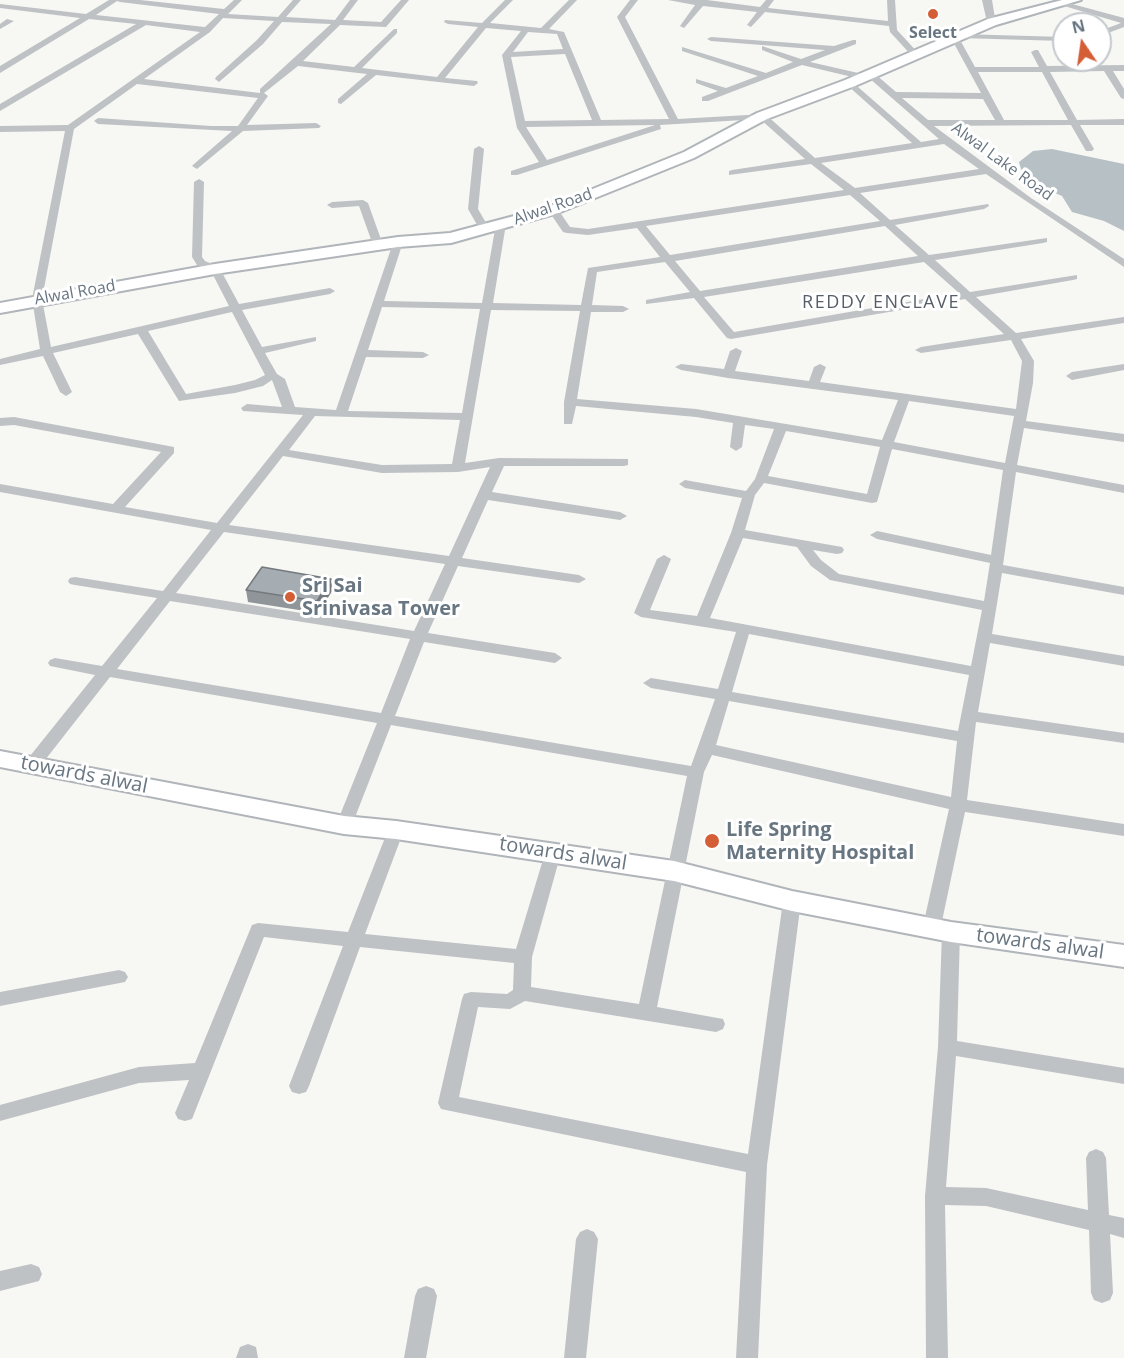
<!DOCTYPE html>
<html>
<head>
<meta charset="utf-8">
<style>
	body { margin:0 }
	#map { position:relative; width:1124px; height:1358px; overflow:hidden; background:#f7f7f4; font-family:"Open Sans",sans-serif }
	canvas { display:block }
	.north { position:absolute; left:1052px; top:12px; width:60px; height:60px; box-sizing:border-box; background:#fff; border:2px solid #c3c8cd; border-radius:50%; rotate:347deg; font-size:16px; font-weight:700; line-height:24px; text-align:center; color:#687682 }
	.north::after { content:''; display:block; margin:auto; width:21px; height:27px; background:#d45f37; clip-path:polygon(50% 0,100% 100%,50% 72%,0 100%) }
</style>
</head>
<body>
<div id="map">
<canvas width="1124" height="1358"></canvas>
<div class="north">N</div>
</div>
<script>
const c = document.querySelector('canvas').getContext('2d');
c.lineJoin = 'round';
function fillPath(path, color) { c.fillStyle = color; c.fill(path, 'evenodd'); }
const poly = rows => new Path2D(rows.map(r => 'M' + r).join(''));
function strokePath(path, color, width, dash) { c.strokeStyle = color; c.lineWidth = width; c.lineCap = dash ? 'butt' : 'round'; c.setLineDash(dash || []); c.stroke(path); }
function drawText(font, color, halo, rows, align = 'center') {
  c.font = font + ' "Open Sans",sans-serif'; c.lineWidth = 6; c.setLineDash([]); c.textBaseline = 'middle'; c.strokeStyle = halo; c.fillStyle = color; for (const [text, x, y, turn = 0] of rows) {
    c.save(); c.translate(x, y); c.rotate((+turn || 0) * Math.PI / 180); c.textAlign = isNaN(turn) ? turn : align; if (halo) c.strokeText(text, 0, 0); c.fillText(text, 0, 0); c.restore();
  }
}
const water = poly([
	[1052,149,1124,164,1124,231,1104,221,1072,212,1062,196,1034,184,1021,169,1019,162,1033,151]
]);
const minor = poly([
	[109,0,140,0,224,9,234,0,242,0,228,14,278,17,293,0,301,0,286,17,335,20,350,0,358,0,343,20,381,22,401,0,409,0,386,27,340,25,303,61,354,67,394,29,397,29,397,33,362,68,437,77,478,27,448,24,444,22,445,20,482,23,505,0,513,0,490,23,541,28,569,0,577,0,549,29,564,32,601,120,669,119,617,17,630,0,638,0,625,17,678,119,765,114,815,158,912,143,847,85,846,83,850,80,921,142,939,139,869,78,865,80,802,65,708,101,702,101,702,97,718,91,696,83,696,79,726,88,758,76,682,51,682,47,766,73,793,62,762,50,762,46,801,59,825,50,711,41,707,39,711,37,834,46,853,40,856,40,856,44,810,62,867,75,874,73,896,92,981,93,951,38,960,34,1064,37,1064,41,959,38,975,67,1039,67,1031,52,1035,50,1038,50,1047,66,1124,65,1124,71,1113,71,1124,89,1124,99,1121,98,1104,71,1050,72,1077,120,1124,119,1124,125,1080,125,1094,149,1092,151,1086,151,1071,125,934,126,1031,198,1124,259,1124,267,986,174,860,193,890,220,988,204,989,206,984,209,895,225,929,255,1047,238,1047,242,1043,243,935,260,970,292,1077,275,1077,279,1073,280,976,297,1016,333,1124,317,1124,323,1021,339,1034,361,1033,383,1026,421,1124,434,1124,442,1024,428,1017,465,1124,485,1124,493,1016,472,1003,565,1124,587,1124,595,1002,573,992,634,1124,656,1124,666,990,643,978,712,1124,733,1124,743,976,722,967,800,1124,824,1124,836,965,812,941,926,938,931,932,933,926,931,923,926,949,809,712,755,704,772,657,1007,723,1019,725,1024,723,1029,716,1032,525,1001,510,1009,478,1007,459,1097,748,1154,783,901,786,896,792,894,798,896,801,901,767,1165,758,1358,736,1358,746,1172,441,1109,438,1103,462,999,464,994,471,992,507,994,513,990,514,963,360,947,309,1086,306,1092,299,1094,292,1092,289,1086,343,946,264,937,192,1119,185,1121,178,1119,175,1113,189,1080,139,1083,0,1121,0,1105,139,1067,195,1063,252,925,258,923,348,932,388,830,390,826,396,824,402,826,404,830,365,934,516,949,545,853,547,849,553,847,559,849,561,853,532,957,531,987,639,1004,687,776,391,725,352,825,350,829,344,831,338,829,336,825,377,723,110,677,38,769,26,769,24,765,26,761,95,675,50,666,48,663,50,660,55,658,102,666,157,598,75,585,70,584,68,581,70,578,75,577,163,591,211,530,0,492,0,484,113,504,161,452,14,425,0,426,0,418,14,417,174,447,174,453,125,507,217,523,303,415,243,411,241,408,247,404,282,407,272,380,263,386,235,393,179,401,138,334,53,353,72,392,66,396,60,392,43,356,0,365,0,359,40,349,32,299,65,131,0,132,0,126,68,125,200,32,146,25,0,111,0,104,136,24,89,19,0,73,0,66,80,18,0,8,0,4,86,14,109,0],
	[117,1,120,2,219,14,205,27,96,15,117,1],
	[223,18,274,21,257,40,216,77,215,79,219,82,263,44,282,22,331,24,260,89,260,93,144,79,210,32,223,18],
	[486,28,521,31,502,55,517,128,539,162,511,171,511,175,517,175,661,129,660,125,760,119,805,159,732,170,729,171,729,175,811,164,844,190,588,229,570,227,557,208,549,208,548,210,563,232,567,233,588,235,637,228,660,257,588,268,581,305,493,303,506,224,501,221,496,224,482,303,384,301,403,242,394,240,336,410,295,407,285,379,277,374,265,353,316,341,316,337,262,347,242,310,330,294,335,291,330,288,239,304,219,267,205,261,202,257,204,182,199,179,194,182,192,257,197,265,211,271,229,306,51,347,42,299,74,129,137,84,258,98,238,126,211,126,98,118,94,121,98,124,232,131,194,164,192,166,197,169,243,131,319,128,321,126,316,123,247,125,268,96,264,93,298,66,367,74,338,99,338,103,341,104,376,75,474,86,478,83,477,81,445,78,486,28],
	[528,32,557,34,563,49,513,52,528,32],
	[565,54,592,120,525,121,511,57,565,54],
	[978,72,1042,72,1068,120,1004,120,978,72],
	[902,98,983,99,995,120,928,120,902,98],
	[655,125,547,160,526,127,655,125],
	[944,144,979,169,855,188,821,163,944,144],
	[850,195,880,221,670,255,646,226,850,195],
	[885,226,918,256,700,291,675,261,885,226],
	[665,262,690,292,646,300,646,304,694,298,727,338,731,339,965,299,1004,334,921,347,915,350,921,353,1011,340,1022,361,1016,409,820,382,826,367,820,364,814,367,809,381,735,371,742,351,736,348,730,351,724,369,681,364,675,367,681,370,728,378,898,400,882,440,696,409,577,399,591,312,623,312,629,309,623,306,592,305,597,272,665,262],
	[924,262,959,293,734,332,704,297,924,262],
	[382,307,480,309,462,413,348,411,366,357,423,358,429,355,423,352,368,350,382,307],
	[491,310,580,311,564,402,564,424,572,424,576,406,696,417,733,423,730,447,736,451,742,447,745,425,774,429,755,479,746,491,685,480,679,484,685,488,742,498,731,533,697,616,650,610,671,559,664,555,657,559,634,613,641,617,736,632,718,689,651,678,643,683,651,688,715,699,691,766,395,716,424,642,555,663,562,658,555,653,428,633,458,566,579,583,586,579,579,575,462,558,488,500,620,520,627,516,620,512,492,492,504,466,624,466,628,465,628,459,499,458,465,463,491,310],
	[232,312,265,375,255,380,235,385,186,394,148,331,232,312],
	[909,401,1014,416,1005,463,894,442,909,401],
	[315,416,460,420,452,464,382,465,289,450,315,416],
	[786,431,880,447,867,494,768,476,786,431],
	[892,449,1003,470,991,555,877,531,870,535,877,539,990,563,984,601,839,574,821,560,813,550,837,554,842,553,844,550,842,547,745,530,755,495,764,483,872,503,877,502,892,449],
	[283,456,382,473,458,472,490,467,449,556,229,525,283,456],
	[224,532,445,564,414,631,176,593,224,532],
	[743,538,797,547,811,566,830,580,982,610,971,666,710,618,743,538],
	[170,601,410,639,381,713,117,669,170,601],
	[749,634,969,675,958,731,732,692,749,634],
	[729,701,957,741,951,797,716,745,729,701],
	[668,0,707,0,760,7,766,0,774,0,768,8,888,21,887,0,895,0,897,30,920,55,913,57,890,32,889,26,765,12,751,27,747,25,757,12,703,6,684,28,680,26,695,5,668,0],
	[1061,1,1124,18,1124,27,1100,36,1100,31,1121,23,1061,5,1061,1],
	[7,19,14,21,0,29,0,24,7,19],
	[479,146,484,149,478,209,489,228,484,231,480,230,468,209,474,149,479,146],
	[363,200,368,203,383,245,382,247,373,245,359,206,332,208,327,205,332,202,363,200],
	[1124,364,1124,370,1072,380,1066,376,1072,372,1124,364],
	[951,925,957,927,960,932,957,1041,1124,1068,1124,1084,956,1056,946,1187,986,1188,1088,1210,1086,1158,1089,1152,1096,1149,1103,1152,1106,1158,1109,1215,1124,1218,1124,1238,1110,1234,1113,1293,1110,1300,1102,1303,1094,1300,1091,1293,1089,1230,986,1206,945,1205,948,1358,926,1358,925,1196,938,1047,942,932,945,927,951,925],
	[119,970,125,972,128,977,125,982,0,1006,0,992,119,970],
	[587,1229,594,1232,598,1239,586,1358,564,1358,576,1239,580,1232,587,1229],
	[31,1264,39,1267,42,1274,39,1281,0,1291,0,1271,31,1264],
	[426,1286,434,1289,437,1296,426,1358,404,1358,415,1296,418,1289,426,1286],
	[248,1344,256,1347,258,1358,236,1358,240,1347,248,1344]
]);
const tertiary = poly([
	[982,0,992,0,996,24,987,22,982,0]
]);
const secondary = poly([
	[1062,0,1081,0,996,25,855,86,767,119,694,158,558,213,451,243,398,247,215,274,0,313,0,303,215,264,398,237,450,233,548,207,684,152,757,113,845,80,988,19,1062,0],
	[0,751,344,816,396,821,674,861,792,891,951,922,1124,945,1124,967,951,942,792,911,674,881,396,839,344,834,0,767,0,751]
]);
const wall = poly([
	[331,579,332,591,318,613,248,602,246,590]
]);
const shadedWall = poly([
	[331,579,332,591,318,613,317,601]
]);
const building = poly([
	[262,567,331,579,317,601,246,590,262,567]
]);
const markers = [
	[933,14,6,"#d45f37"],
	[290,597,6,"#d45f37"],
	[712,841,8,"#d45f37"]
];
const farPoinames = [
	["Select",933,33]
];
const farStreetnames = [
	["Alwal Lake Road",1002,162,36],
	["Alwal Road",553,207,-19],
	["Alwal Road",75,293,-10]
];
const farNeighbourhoodnames = [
	["REDDY ENCLAVE",881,303]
];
const poiNames = [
	["Sri Sai",302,586],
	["Srinivasa Tower",302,609],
	["Life Spring",726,830],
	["Maternity Hospital",726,853]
];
const streetNames = [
	["towards alwal",84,775,11],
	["towards alwal",563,854,9],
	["towards alwal",1040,944,8]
];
fillPath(water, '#b7c1c5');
strokePath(secondary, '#b0b5ba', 4);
fillPath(minor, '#bec2c5');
fillPath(tertiary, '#bec2c5');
fillPath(secondary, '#fff');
fillPath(wall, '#8f9599');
fillPath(shadedWall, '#74797d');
fillPath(building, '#a6adb2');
strokePath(building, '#74797d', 1.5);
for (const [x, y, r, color] of markers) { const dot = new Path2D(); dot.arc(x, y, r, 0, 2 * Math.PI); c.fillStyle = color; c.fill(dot); strokePath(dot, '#fff', 2); }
drawText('bold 16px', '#687682', '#fff', farPoinames);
drawText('16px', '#687682', '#fff', farStreetnames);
c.letterSpacing = '1.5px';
drawText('18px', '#565f68', '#fff', farNeighbourhoodnames);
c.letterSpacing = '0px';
drawText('bold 20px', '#687682', '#fff', poiNames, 'left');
drawText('20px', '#687682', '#fff', streetNames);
</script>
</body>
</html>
